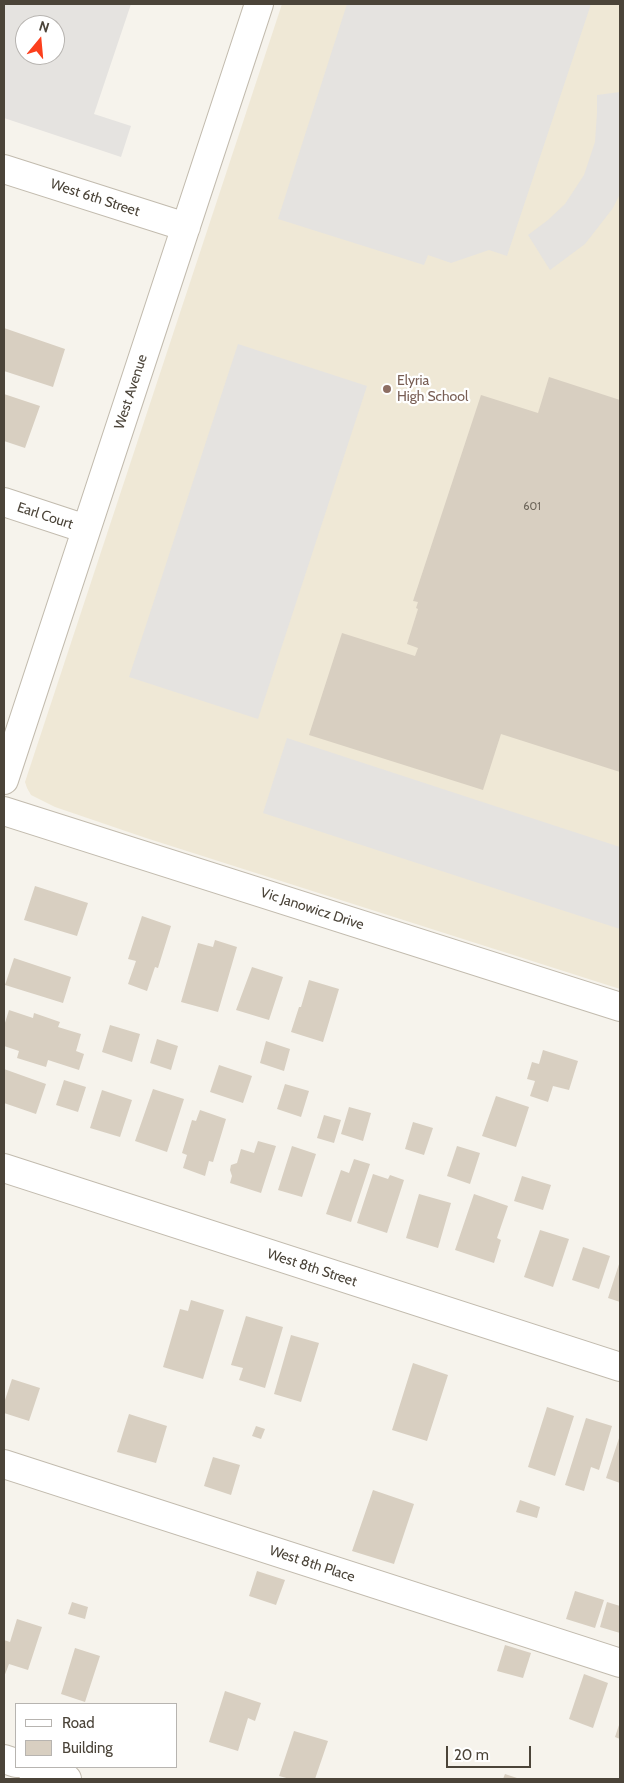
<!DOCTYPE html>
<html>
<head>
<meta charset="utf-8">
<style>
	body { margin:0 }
	#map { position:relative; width:624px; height:1783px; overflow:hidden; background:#f6f3ec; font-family:Cabin,sans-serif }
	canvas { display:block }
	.frame { position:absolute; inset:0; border:5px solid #4b4439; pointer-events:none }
	.legend { position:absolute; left:15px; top:1703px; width:162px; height:65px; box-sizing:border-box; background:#fff; border:1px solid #b7b4b0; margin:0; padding:6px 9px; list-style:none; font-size:15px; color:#4b4439 }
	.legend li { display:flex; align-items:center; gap:10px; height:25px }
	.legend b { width:25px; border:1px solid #b7b4b0 }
	.north { position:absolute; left:15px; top:15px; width:50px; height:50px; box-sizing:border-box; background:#fff; border:1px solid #b7b4b0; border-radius:50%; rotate:17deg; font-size:14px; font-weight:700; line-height:20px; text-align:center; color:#4b4439 }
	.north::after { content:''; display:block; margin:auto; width:18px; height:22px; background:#fc3f1d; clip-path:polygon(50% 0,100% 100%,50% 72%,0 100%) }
	.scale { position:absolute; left:446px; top:1746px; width:85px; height:22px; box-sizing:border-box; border:2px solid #4b4439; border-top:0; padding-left:6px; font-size:15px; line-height:18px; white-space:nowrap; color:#4b4439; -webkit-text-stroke:4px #fff; paint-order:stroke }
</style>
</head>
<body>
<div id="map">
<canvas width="624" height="1783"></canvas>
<div class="frame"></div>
<ul class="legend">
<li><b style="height:6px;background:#fff"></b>Road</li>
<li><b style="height:14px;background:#d8cfc1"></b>Building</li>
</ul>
<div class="north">N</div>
<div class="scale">20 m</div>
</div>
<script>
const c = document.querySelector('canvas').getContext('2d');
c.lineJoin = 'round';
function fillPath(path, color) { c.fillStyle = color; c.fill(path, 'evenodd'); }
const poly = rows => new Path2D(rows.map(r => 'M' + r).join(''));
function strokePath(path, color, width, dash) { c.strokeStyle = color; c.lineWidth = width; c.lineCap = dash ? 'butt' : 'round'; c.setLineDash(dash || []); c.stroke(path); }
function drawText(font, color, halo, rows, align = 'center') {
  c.font = font + ' Cabin,sans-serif'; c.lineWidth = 4.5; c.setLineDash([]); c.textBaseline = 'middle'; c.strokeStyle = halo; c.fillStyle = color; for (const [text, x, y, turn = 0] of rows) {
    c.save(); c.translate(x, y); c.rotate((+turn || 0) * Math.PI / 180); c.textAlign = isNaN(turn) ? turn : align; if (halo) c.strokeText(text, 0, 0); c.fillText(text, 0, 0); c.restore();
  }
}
const education = poly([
	[282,4,620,4,620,989,146,838,55,807,31,795,27,788,25,782]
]);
const parking = poly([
	[4,4,131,4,94,114,131,126,121,157,4,118],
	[25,25,55,25,55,55,25,55],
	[347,4,591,4,507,256,489,250,451,263,428,255,424,265,278,219],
	[620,92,620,194,613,208,585,244,550,270,528,235,548,220,565,204,584,175,595,142,597,113,597,95],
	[238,344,367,386,258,719,129,677],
	[287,738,620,847,620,929,263,813]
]);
const building = poly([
	[4,328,65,349,53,387,4,371],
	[549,377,620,400,620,772,501,734,483,790,309,735,342,633,415,656,418,648,407,644,418,609,416,608,418,602,413,601,481,395,538,413],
	[4,394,40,406,25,448,4,441],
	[35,886,88,903,77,936,24,920],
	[142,916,171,926,158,968,155,967,147,991,128,984,136,961,128,959],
	[215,940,237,947,218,1012,181,1002,198,943,213,947],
	[14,958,71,977,63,1003,5,985],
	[252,967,283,977,269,1020,236,1010],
	[309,980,339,989,323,1042,291,1032,299,1007,301,1007],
	[9,1010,33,1018,34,1013,60,1022,58,1027,81,1034,76,1051,84,1054,79,1070,48,1060,46,1067,17,1058,19,1051,4,1046,4,1026],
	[110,1025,140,1034,132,1062,102,1052],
	[157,1039,178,1046,171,1070,150,1063],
	[266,1041,290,1049,284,1071,260,1063],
	[543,1050,578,1061,569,1090,553,1086,548,1102,530,1096,535,1081,527,1079,532,1062,539,1064],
	[219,1065,252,1076,243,1103,210,1092],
	[4,1069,46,1084,36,1114,4,1103],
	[64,1080,86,1087,78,1112,56,1105],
	[285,1084,309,1091,301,1117,277,1109],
	[153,1089,184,1099,167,1152,135,1141],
	[102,1090,132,1100,120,1137,90,1128],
	[496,1096,529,1107,516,1147,482,1136],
	[349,1107,371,1113,363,1141,341,1134],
	[200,1110,226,1119,213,1162,209,1161,205,1176,183,1168,187,1155,182,1153,192,1120,196,1121],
	[324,1115,341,1120,334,1143,317,1138],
	[413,1122,433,1128,424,1155,405,1149],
	[258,1141,276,1146,261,1193,230,1183,232,1176,230,1170,231,1165,237,1163,241,1149,254,1153],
	[292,1146,316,1154,302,1197,278,1190],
	[457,1146,480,1153,470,1184,447,1176],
	[354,1159,370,1164,351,1222,326,1214,341,1170,349,1173],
	[373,1174,388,1179,390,1175,404,1180,387,1233,357,1223],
	[522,1176,551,1185,543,1210,514,1201],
	[419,1194,451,1203,438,1248,406,1238],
	[474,1194,508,1206,497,1238,501,1240,494,1263,455,1250],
	[540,1230,569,1239,553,1287,524,1277],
	[583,1247,610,1256,599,1289,572,1280],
	[620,1261,620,1302,608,1298],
	[191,1300,224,1310,203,1379,163,1367,180,1309,188,1311],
	[246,1316,283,1327,265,1388,239,1380,243,1368,231,1365],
	[291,1335,319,1343,301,1402,274,1394],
	[413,1363,448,1375,427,1441,392,1430],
	[12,1379,40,1388,29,1421,4,1413,4,1403],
	[547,1407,574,1416,555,1476,528,1467],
	[129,1414,167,1426,156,1463,117,1452],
	[586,1418,612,1426,599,1470,591,1467,584,1491,565,1485],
	[256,1426,265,1429,261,1439,252,1436],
	[620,1435,620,1483,606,1478],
	[213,1457,240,1465,231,1495,204,1486],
	[373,1490,414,1504,394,1564,352,1551],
	[520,1500,540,1507,537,1518,516,1512],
	[257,1571,285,1580,276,1605,249,1596],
	[575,1591,604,1600,595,1628,566,1619],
	[72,1602,88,1607,85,1619,68,1614],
	[607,1602,620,1606,620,1633,600,1627],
	[17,1619,42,1627,28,1670,9,1664,4,1677,4,1640,10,1642],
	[505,1645,531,1653,523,1678,497,1671],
	[75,1648,100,1656,85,1702,61,1694],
	[584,1674,608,1683,593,1728,569,1719],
	[225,1691,261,1703,255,1721,248,1718,238,1751,209,1742],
	[620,1722,620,1739,615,1737],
	[294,1731,328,1741,315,1779,290,1779,279,1776],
	[505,1774,520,1779,503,1779]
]);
const minor = poly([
	[4,169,186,227],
	[4,502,86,529],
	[4,780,259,4],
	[4,811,620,1007],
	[4,1168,620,1367],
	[4,1464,620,1663],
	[4,1759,16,1763],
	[29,1767,67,1779]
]);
const markers = [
	[387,389,5,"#8d6e63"]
];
const numberNames = [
	["601",532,507]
];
const streetNames = [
	["West 6th Street",95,198,18],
	["West Avenue",131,392,-72],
	["Earl Court",45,516,18],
	["Vic Janowicz Drive",312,909,18],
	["West 8th Street",312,1268,18],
	["West 8th Place",312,1564,18]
];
const educationNames = [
	["Elyria",397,381],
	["High School",397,397]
];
fillPath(education, '#efe8d6');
fillPath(parking, '#e5e3e0');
fillPath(building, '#d8cfc1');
strokePath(minor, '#c2bbae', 30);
strokePath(minor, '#fff', 28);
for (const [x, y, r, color] of markers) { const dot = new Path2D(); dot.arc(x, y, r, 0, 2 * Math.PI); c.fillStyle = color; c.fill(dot); strokePath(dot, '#fff', 2); }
drawText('11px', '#6e675b', null, numberNames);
drawText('14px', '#4b4439', '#fff', streetNames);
drawText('14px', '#785e54', '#fff', educationNames, 'left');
</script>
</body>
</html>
